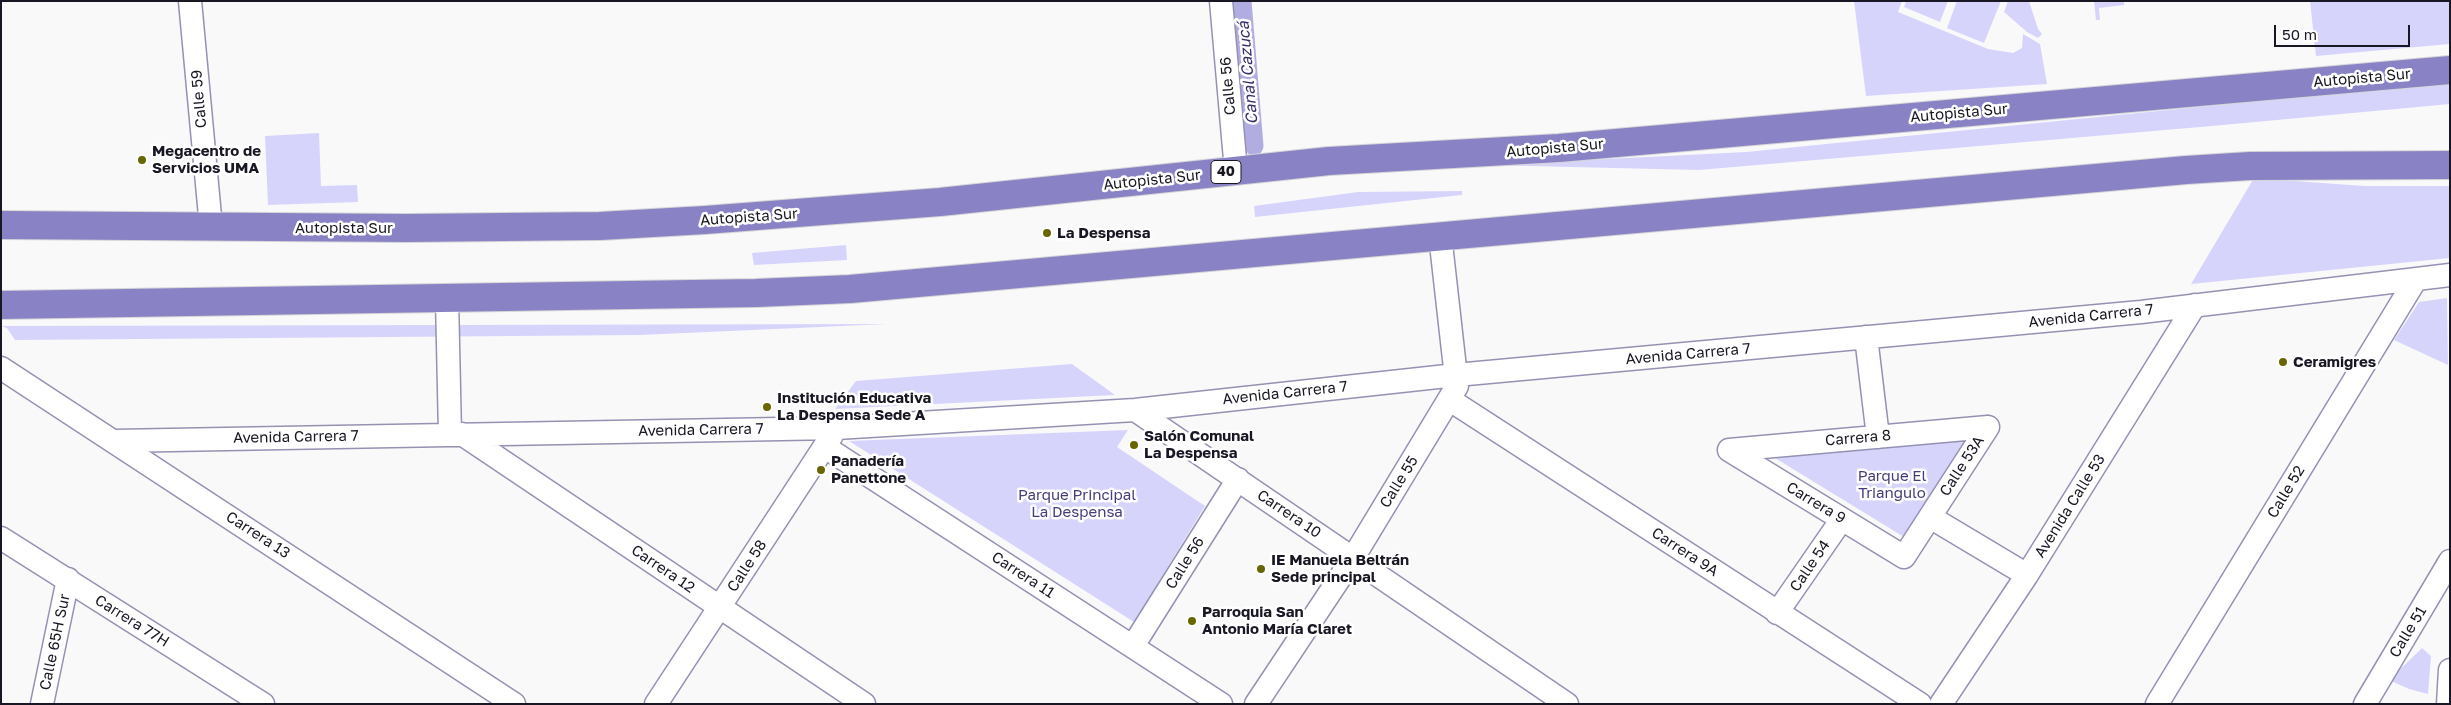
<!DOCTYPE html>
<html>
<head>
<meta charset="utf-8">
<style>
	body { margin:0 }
	#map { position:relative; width:2451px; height:705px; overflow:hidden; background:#f9f9f9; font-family:"Golos Text",sans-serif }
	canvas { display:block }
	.frame { position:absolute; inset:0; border:2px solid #181723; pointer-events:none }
	.scale { position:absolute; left:2274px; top:25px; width:136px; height:22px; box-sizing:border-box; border:2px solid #181723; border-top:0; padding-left:6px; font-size:15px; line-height:18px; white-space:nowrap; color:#181723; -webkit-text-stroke:4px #fff; paint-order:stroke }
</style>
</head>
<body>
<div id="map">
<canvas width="2451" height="705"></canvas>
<div class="frame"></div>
<div class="scale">50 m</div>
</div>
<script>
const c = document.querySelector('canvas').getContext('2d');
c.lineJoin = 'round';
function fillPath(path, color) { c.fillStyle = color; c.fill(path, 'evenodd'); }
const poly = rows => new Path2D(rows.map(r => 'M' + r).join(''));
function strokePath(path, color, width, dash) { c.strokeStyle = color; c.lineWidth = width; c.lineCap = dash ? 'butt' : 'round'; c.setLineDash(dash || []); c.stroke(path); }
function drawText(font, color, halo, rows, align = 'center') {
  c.font = font + ' "Golos Text",sans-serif'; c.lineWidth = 5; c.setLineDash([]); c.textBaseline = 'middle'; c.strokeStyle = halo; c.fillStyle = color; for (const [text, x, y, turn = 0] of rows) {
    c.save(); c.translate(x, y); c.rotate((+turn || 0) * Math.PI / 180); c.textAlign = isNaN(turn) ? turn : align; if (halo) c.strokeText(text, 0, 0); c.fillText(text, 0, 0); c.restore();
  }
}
const green = poly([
	[1233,1,1250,1,1262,145,1245,147],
	[1854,1,1902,1,1898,12,1988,49,2013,53,2022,48,2023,34,2040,44,2047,84,1866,96],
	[1906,1,1948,1,1940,22,1904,7],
	[1957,1,2001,1,1984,43,1947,28],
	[2008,1,2029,1,2038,29,2042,34,2038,38,2027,32,2004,12],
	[2094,1,2124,1,2124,5,2099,8,2100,20,2096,20],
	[2310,1,2450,1,2450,44,2316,56],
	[2450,82,2450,104,2212,126,1699,170,1487,165,1746,152],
	[319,133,321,186,357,185,358,202,268,205,265,136],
	[2254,178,2364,186,2450,186,2450,258,2191,284],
	[1462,191,1462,195,1255,217,1254,206,1358,192],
	[846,245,847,260,754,265,752,253],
	[2447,298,2448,365,2394,340,2419,302],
	[887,324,640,335,15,340,7,328,1,326],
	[1072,364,1115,395,835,409,856,381],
	[1128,430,1117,447,1205,506,1134,622,849,441],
	[1966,439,1904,537,1775,458],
	[2422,648,2431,656,2428,694,2409,689,2389,680]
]);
const canal = poly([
	[1242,1,1254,146]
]);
const minor = poly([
	[190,1,211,227],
	[1221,1,1236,171],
	[447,298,450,435],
	[1866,337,1878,437],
	[1,368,514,704],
	[1450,400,1920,704],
	[1135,410,1567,704],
	[462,434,864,704],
	[115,441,836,428,1135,410,1456,375,2141,312,2450,275],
	[825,447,1221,704],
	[1729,450,1904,557,1988,427],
	[1729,450,1988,427],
	[1930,517,2027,575],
	[1,538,263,704],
	[1777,613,1842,519],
	[1133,646,1238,479],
	[42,704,68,579],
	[656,704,832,435],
	[1256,704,1353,558,1457,386,1440,235],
	[1941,704,2027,575,2195,305],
	[2157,704,2416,279],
	[2365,704,2450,561],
	[2448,704,2450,670]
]);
const highway = poly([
	[1,225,407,228,600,226,705,220,940,202,1329,161,1559,148,2450,70],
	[1,305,756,293,850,289,2186,170,2250,166,2450,165]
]);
const markers = [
	[142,160,5,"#686600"],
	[1047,233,5,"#686600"],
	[2283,362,5,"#686600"],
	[767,407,5,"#686600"],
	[1134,445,5,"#686600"],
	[821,470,5,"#686600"],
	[1261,569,5,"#686600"],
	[1192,621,5,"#686600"]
];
const shields = [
	[1226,172,30]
];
const shieldNames = [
	["40",1226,172]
];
const streetNames = [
	["Autopista Sur",2362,78,-5],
	["Calle 56",1228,86,-95],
	["Calle 59",199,99,-95],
	["Autopista Sur",1959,113,-5],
	["Autopista Sur",1555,148,-5],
	["Autopista Sur",1152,180,-6],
	["Autopista Sur",749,217,-4],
	["Autopista Sur",344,228],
	["Avenida Carrera 7",2091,316,-6],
	["Avenida Carrera 7",1688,354,-5],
	["Avenida Carrera 7",1285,393,-6],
	["Avenida Carrera 7",701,430,-1],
	["Avenida Carrera 7",296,437,-1],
	["Carrera 8",1858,438,-5],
	["Calle 53A",1962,466,-57],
	["Calle 55",1399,482,-58],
	["Calle 52",2286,492,-59],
	["Carrera 9",1816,503,31],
	["Avenida Calle 53",2070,506,-58],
	["Carrera 10",1289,514,34],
	["Carrera 13",258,535,33],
	["Carrera 9A",1685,552,33],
	["Calle 56",1185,563,-58],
	["Calle 58",747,566,-57],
	["Calle 54",1810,566,-56],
	["Carrera 12",663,569,34],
	["Carrera 11",1023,575,33],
	["Carrera 77H",132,621,32],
	["Calle 51",2408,632,-59],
	["Calle 65H Sur",55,642,-78]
];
const poiNames = [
	["Megacentro de",152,151],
	["Servicios UMA",152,168],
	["La Despensa",1057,233],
	["Ceramigres",2293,362],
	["Institución Educativa",777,398],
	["La Despensa Sede A",777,415],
	["Salón Comunal",1144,436],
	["La Despensa",1144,453],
	["Panadería",831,461],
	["Panettone",831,478],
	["IE Manuela Beltrán",1271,560],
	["Sede principal",1271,577],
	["Parroquia San",1202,612],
	["Antonio María Claret",1202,629]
];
const parkNames = [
	["Parque El",1892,476],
	["Triangulo",1892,493],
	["Parque Principal",1077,495],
	["La Despensa",1077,512]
];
const waterNames = [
	["Canal Cazucá",1248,73,-95]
];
fillPath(green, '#d7d4fc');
strokePath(canal, '#b1ade1', 19);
strokePath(minor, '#9492b3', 25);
strokePath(highway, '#d5d5d7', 30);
strokePath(minor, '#fff', 22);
strokePath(highway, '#8982c4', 28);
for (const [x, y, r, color] of markers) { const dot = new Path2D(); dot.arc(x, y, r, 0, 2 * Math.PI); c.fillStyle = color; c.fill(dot); strokePath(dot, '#fff', 2); }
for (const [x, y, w] of shields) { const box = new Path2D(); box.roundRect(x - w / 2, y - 11.5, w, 23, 4); c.fillStyle = '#fff'; c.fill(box); strokePath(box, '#181723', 1); }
drawText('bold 14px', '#181723', null, shieldNames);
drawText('15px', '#181723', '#fff', streetNames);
drawText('bold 15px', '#181723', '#fff', poiNames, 'left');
drawText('15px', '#463b7b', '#fff', parkNames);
drawText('italic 16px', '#392e6c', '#fff', waterNames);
</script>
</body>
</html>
